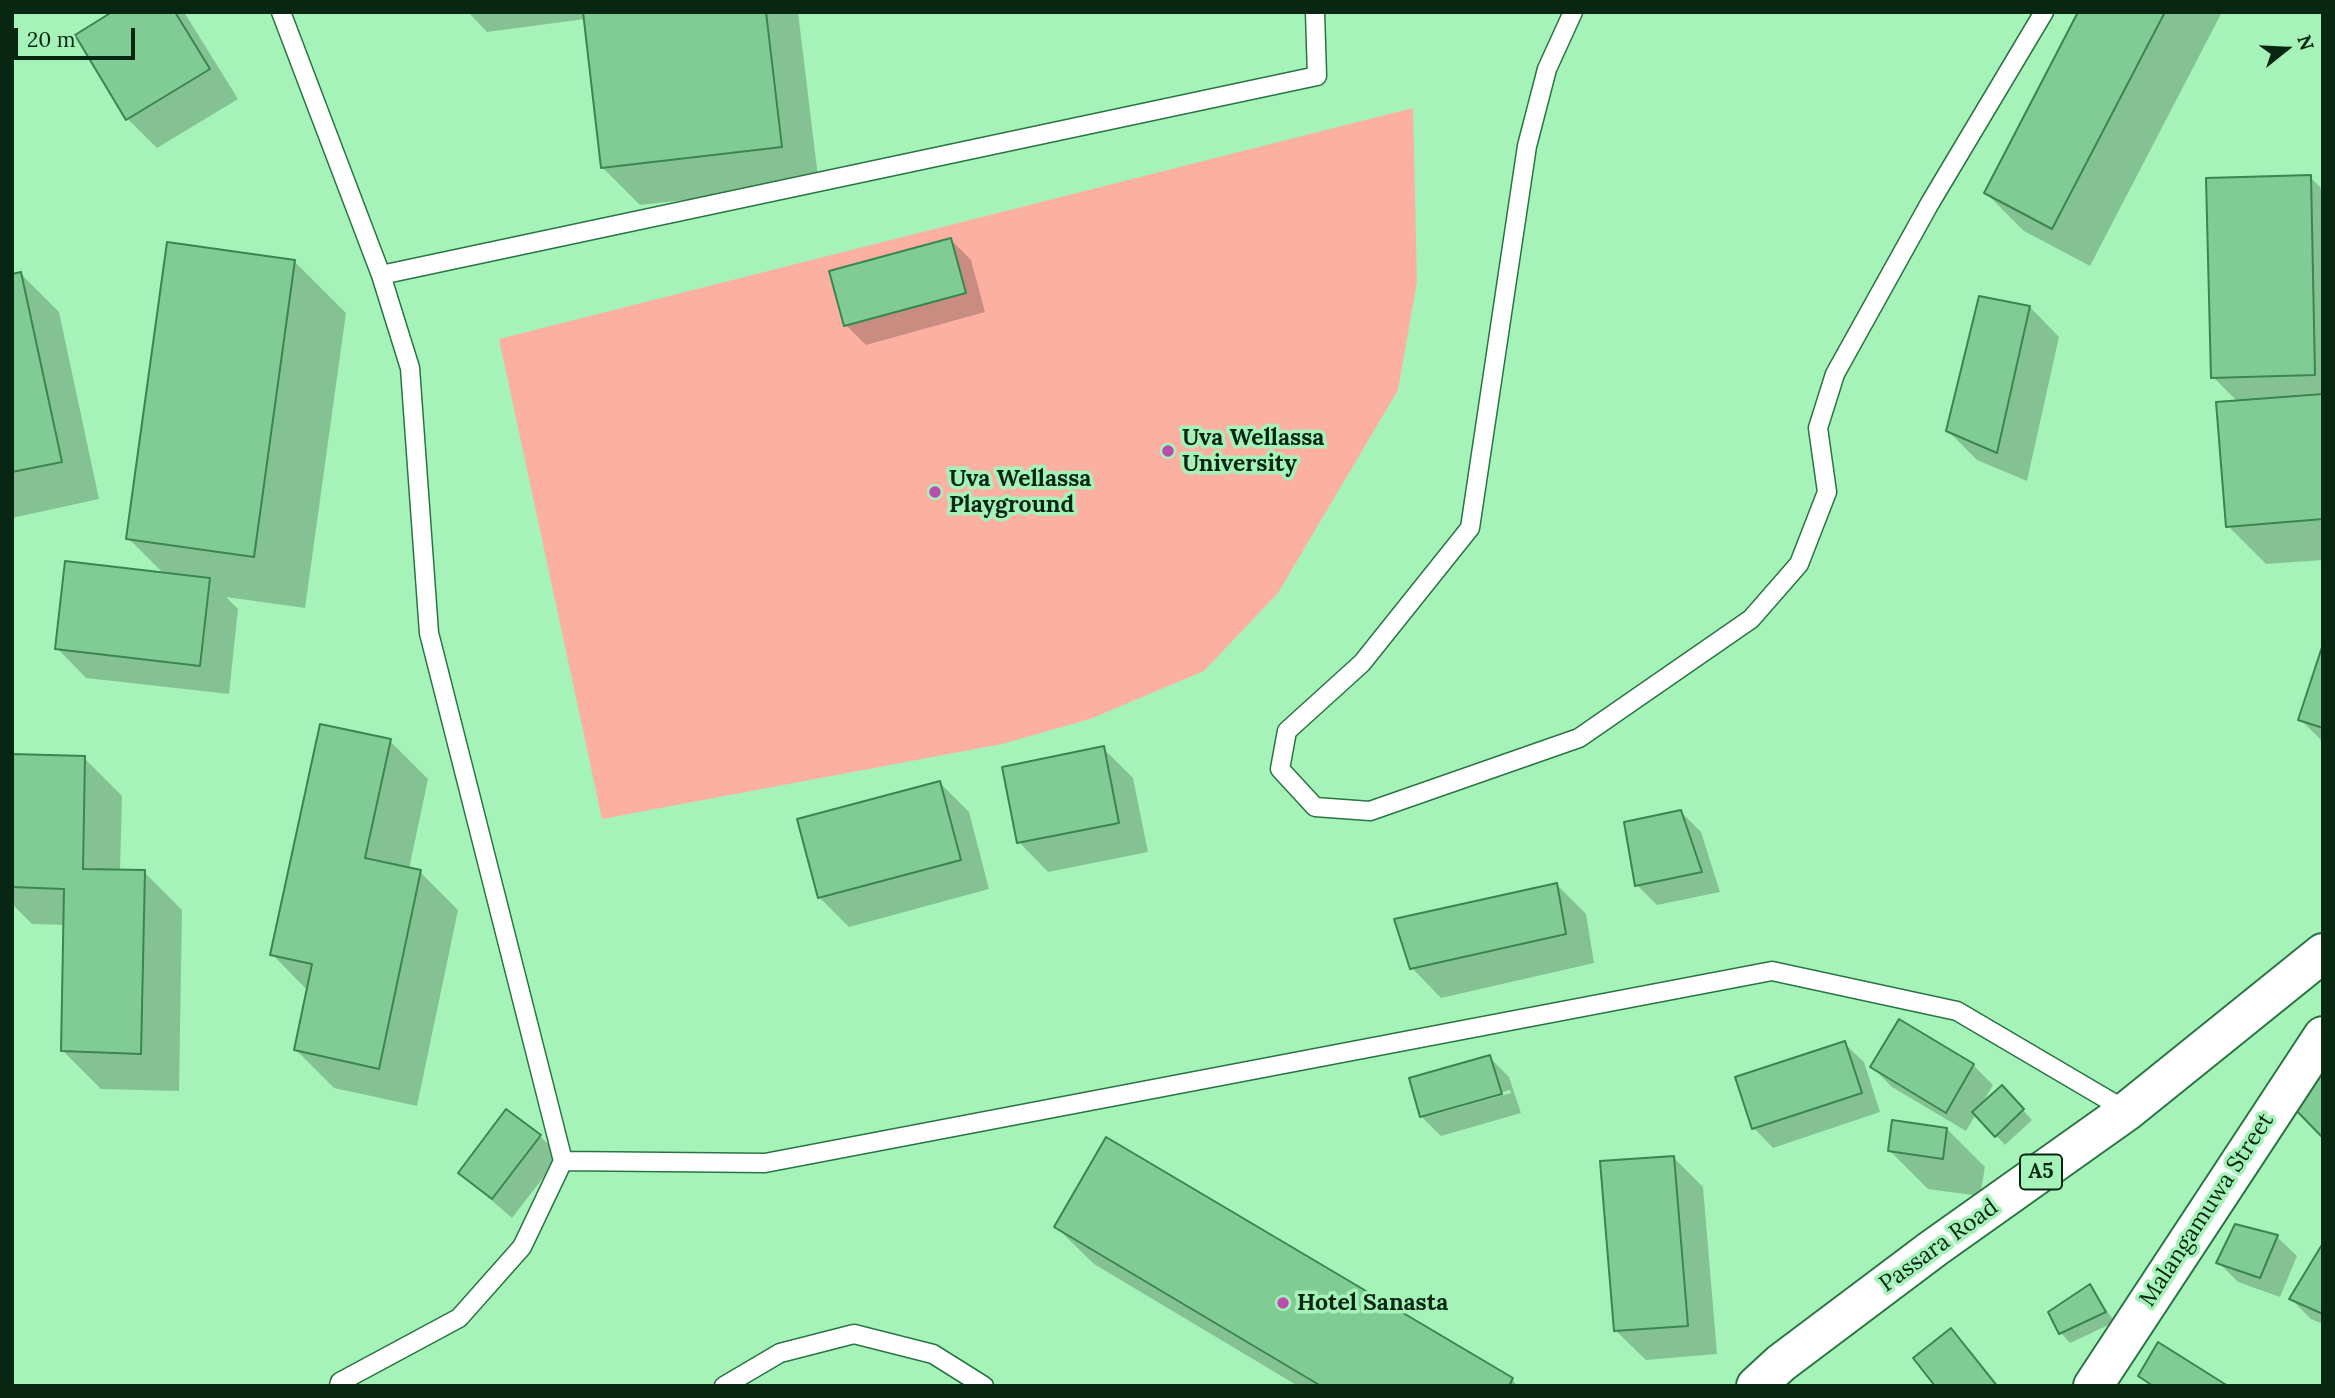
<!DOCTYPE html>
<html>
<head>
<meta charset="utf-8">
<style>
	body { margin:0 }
	#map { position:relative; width:2335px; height:1398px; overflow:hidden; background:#a6f3b9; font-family:Lora,serif }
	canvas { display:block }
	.frame { position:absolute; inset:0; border:14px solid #072712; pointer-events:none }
	.north { position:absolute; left:2251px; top:14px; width:70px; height:70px; -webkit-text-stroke:5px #a6f3b9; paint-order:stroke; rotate:72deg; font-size:19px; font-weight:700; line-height:28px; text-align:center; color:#072712 }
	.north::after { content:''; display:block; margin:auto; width:24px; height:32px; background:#072712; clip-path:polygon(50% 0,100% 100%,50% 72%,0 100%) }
	.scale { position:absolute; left:14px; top:28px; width:121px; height:32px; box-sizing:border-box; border:4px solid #072712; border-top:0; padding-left:9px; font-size:21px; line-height:24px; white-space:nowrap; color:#072712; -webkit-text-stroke:5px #a6f3b9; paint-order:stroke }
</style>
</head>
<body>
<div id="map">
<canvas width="2335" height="1398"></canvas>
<div class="frame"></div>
<div class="north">N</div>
<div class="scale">20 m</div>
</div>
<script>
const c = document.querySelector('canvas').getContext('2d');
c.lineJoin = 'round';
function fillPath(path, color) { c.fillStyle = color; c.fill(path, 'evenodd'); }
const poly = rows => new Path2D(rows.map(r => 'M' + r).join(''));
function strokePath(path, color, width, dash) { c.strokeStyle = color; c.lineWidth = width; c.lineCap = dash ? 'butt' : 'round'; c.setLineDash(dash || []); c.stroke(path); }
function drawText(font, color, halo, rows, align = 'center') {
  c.font = font + ' Lora,serif'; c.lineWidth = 7; c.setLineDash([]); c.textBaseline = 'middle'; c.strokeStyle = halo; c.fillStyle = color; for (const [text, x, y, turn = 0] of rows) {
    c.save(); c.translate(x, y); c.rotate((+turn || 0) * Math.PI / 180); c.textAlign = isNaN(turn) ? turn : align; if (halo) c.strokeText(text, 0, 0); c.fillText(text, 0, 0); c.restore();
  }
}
const green = poly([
	[1413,108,1417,282,1398,390,1278,593,1204,671,1090,719,1002,744,602,819,499,339]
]);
const shadow = poly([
	[115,12,184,12,238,99,157,148,128,119],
	[468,12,798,12,819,185,640,205,602,167,585,19,487,32],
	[2080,12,2222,12,2090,266,2024,231,1986,193],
	[2310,177,2323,190,2323,560,2266,564,2228,526,2238,402,2213,377],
	[951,240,971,260,985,312,866,345,846,325],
	[294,261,346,313,305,608,226,597,238,609,229,694,86,678,57,648,164,574,128,538],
	[21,274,59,312,99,499,12,518,12,276],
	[2030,307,2059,337,2027,481,1977,460,1947,430],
	[2323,649,2323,742,2300,719],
	[390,741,428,779,409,869,420,872,458,910,417,1106,334,1088,296,1050,308,991,272,954],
	[1103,748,1133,778,1148,852,1048,872,1019,842],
	[12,756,84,758,122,796,120,871,144,872,182,910,179,1091,101,1089,63,1051,66,925,32,924,12,904],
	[940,783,969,812,989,889,849,927,819,897],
	[1681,812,1701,832,1720,892,1657,905,1637,885],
	[1557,885,1586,914,1594,963,1441,998,1412,968],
	[1844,1043,1864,1062,1880,1112,1773,1148,1754,1128],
	[1489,1057,1509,1077,1521,1113,1441,1136,1421,1116],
	[1510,1090,1511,1093,1432,1115,1432,1112],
	[1973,1065,1993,1085,1982,1104,2011,1097,2032,1120,2005,1145,1976,1114,1966,1131,1892,1087,1872,1067],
	[1947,1129,1985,1167,1980,1196,1928,1189,1890,1151],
	[540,1136,560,1156,512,1218,460,1173],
	[1673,1157,1703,1187,1717,1354,1646,1360,1616,1331],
	[1056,1227,1512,1380,1518,1386,1298,1386,1094,1264],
	[2277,1237,2297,1256,2280,1297,2238,1282,2218,1262],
	[2323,1246,2323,1324,2311,1319,2291,1299],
	[2089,1286,2115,1322,2070,1343,2061,1333],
	[1951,1330,1970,1350,1999,1386,1937,1386]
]);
const building = poly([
	[112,12,175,12,210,69,126,120,75,35,112,12],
	[583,12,766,12,782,147,601,168,583,12],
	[2078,12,2165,12,2052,229,1984,193,2078,12],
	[2311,175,2315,375,2211,378,2206,178,2311,175],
	[951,238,966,293,844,326,829,271,951,238],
	[167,242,295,260,254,557,126,539,167,242],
	[21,272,62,462,12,472,12,274,21,272],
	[1979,296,2030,306,1997,453,1946,431,1979,296],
	[2323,394,2323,519,2226,527,2216,402,2323,394],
	[65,561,210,578,200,666,55,649,65,561],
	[2323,644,2323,728,2298,720,2323,644],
	[320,724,391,739,365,858,421,870,379,1069,294,1050,312,964,270,955,320,724],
	[1104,746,1119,823,1017,843,1002,767,1104,746],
	[12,754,85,756,83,869,145,870,141,1054,61,1051,64,889,12,887,12,754],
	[940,781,961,860,818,898,797,819,940,781],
	[1681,810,1702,872,1635,886,1624,822,1681,810],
	[1557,883,1566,934,1410,969,1394,919,1557,883],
	[1899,1019,1974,1064,1946,1113,1870,1067,1899,1019],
	[1845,1041,1862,1093,1752,1129,1735,1077,1845,1041],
	[1490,1055,1502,1094,1420,1117,1409,1078,1490,1055],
	[2323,1059,2323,1138,2291,1105,2323,1059],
	[2002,1085,2024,1109,1995,1137,1972,1112,2002,1085],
	[506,1109,541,1135,492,1199,458,1173,506,1109],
	[1892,1120,1947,1128,1943,1159,1888,1151,1892,1120],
	[1106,1137,1513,1378,1509,1386,1321,1386,1054,1227,1106,1137],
	[1674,1156,1688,1326,1614,1331,1600,1161,1674,1156],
	[2235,1224,2278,1235,2260,1278,2216,1263,2235,1224],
	[2323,1243,2323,1314,2289,1299,2323,1243],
	[2090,1284,2106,1312,2059,1334,2048,1312,2090,1284],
	[1951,1328,1997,1386,1935,1386,1913,1358,1951,1328],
	[2158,1342,2228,1386,2153,1386,2138,1376,2158,1342]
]);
const service = poly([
	[281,12,381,275,410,368,429,633,563,1161,765,1163,1772,971,1957,1011,2127,1111],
	[1573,12,1547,69,1527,146,1470,528,1362,663,1287,731,1280,769,1315,807,1370,811,1579,738,1751,619,1799,564,1827,492,1818,428,1835,374,1930,203,2044,12],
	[381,275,1317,76,1315,12],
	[339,1386,340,1382,459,1318,522,1247,563,1161],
	[724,1386,780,1353,854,1334,933,1354,984,1386]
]);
const tertiary = poly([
	[2093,1386,2323,1036]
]);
const trunk = poly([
	[1756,1386,1781,1363,1934,1248,2127,1111,2323,953]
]);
const markers = [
	[1168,451,7,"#ba4eaf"],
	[935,492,7,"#ba4eaf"],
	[1283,1303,7,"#ba4eaf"]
];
const shields = [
	[2041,1172,42]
];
const shieldNames = [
	["A5",2041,1172]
];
const poiNames = [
	["Uva Wellassa",1182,438],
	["University",1182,464],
	["Uva Wellassa",949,479],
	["Playground",949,505],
	["Hotel Sanasta",1297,1303]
];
const streetNames = [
	["Malangamuwa Street",2207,1210,-57],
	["Passara Road",1939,1246,-36]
];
fillPath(green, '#fcb0a1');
fillPath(shadow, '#0003');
fillPath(building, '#81cc94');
strokePath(building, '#3a8552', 2);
strokePath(service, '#287543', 21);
strokePath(tertiary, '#287543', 42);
strokePath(trunk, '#287543', 42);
strokePath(service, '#fff', 18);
strokePath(tertiary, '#fff', 38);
strokePath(trunk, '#fff', 38);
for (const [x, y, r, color] of markers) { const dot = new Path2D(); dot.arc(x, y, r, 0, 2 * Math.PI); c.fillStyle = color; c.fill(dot); strokePath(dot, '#a6f3b9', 2.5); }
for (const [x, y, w] of shields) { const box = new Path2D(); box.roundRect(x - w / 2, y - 17.5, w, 35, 5); c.fillStyle = '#a6f3b9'; c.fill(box); strokePath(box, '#072712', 2); }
drawText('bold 21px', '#072712', null, shieldNames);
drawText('bold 23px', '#072712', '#a6f3b9', poiNames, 'left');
drawText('23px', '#072712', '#a6f3b9', streetNames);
</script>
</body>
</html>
